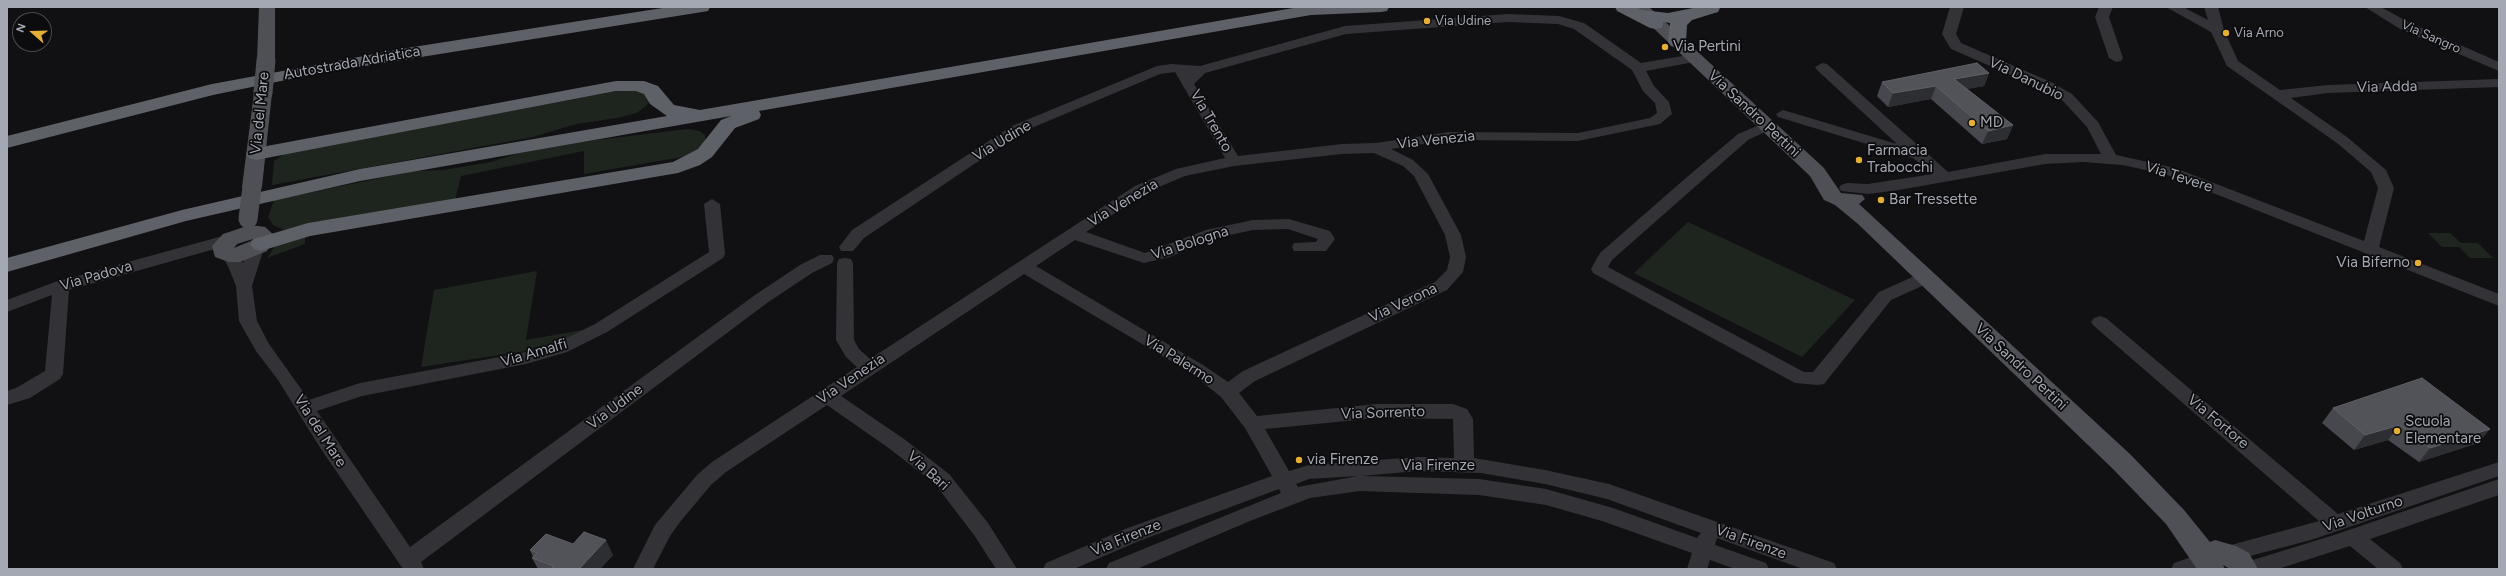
<!DOCTYPE html>
<html>
<head>
<meta charset="utf-8">
<style>
	body { margin:0 }
	#map { position:relative; width:2506px; height:576px; overflow:hidden; background:#111113; font-family:Figtree,sans-serif }
	canvas { display:block }
	.frame { position:absolute; inset:0; border:8px solid #a4a8b2; pointer-events:none }
	.north { position:absolute; left:12px; top:12px; width:40px; height:40px; box-sizing:border-box; background:#0c0c0e; border:1px solid #494a50; border-radius:50%; rotate:290deg; font-size:11px; font-weight:700; line-height:16px; text-align:center; color:#a4a8b2 }
	.north::after { content:''; display:block; margin:auto; width:14px; height:18px; background:#e5af37; clip-path:polygon(50% 0,100% 100%,50% 72%,0 100%) }
</style>
</head>
<body>
<div id="map">
<canvas width="2506" height="576"></canvas>
<div class="frame"></div>
<div class="north">N</div>
</div>
<script>
const c = document.querySelector('canvas').getContext('2d');
c.lineJoin = 'round';
function fillPath(path, color) { c.fillStyle = color; c.fill(path, 'evenodd'); }
const poly = rows => new Path2D(rows.map(r => 'M' + r).join(''));
function strokePath(path, color, width, dash) { c.strokeStyle = color; c.lineWidth = width; c.lineCap = dash ? 'butt' : 'round'; c.setLineDash(dash || []); c.stroke(path); }
function drawText(font, color, halo, rows, align = 'center') {
  c.font = font + ' Figtree,sans-serif'; c.lineWidth = 3.5; c.setLineDash([]); c.textBaseline = 'middle'; c.strokeStyle = halo; c.fillStyle = color; for (const [text, x, y, turn = 0] of rows) {
    c.save(); c.translate(x, y); c.rotate((+turn || 0) * Math.PI / 180); c.textAlign = isNaN(turn) ? turn : align; if (halo) c.strokeText(text, 0, 0); c.fillText(text, 0, 0); c.restore();
  }
}
const green = poly([
	[629,89,642,91,650,96,647,105,637,113,617,118,576,124,533,137,272,185,274,161,286,153],
	[688,129,700,131,705,135,705,141,702,148,682,157,584,174,584,151,461,176,455,200,284,230,273,225,268,217,274,200,414,171,443,170,491,162,519,153,588,141],
	[1688,222,1855,300,1802,357,1634,273],
	[2428,233,2450,233,2461,243,2478,243,2493,258,2470,258,2459,247,2442,247],
	[305,236,305,244,267,258,275,246],
	[537,271,526,340,594,328,558,344,526,351,421,367,434,290]
]);
const minor = poly([
	[1950,7,1964,7,1956,34,1961,43,2051,82,2072,94,2098,122,2116,155,2175,168,2364,241,2378,188,2371,172,2337,143,2227,66,2211,32,2166,7,2183,7,2208,20,2204,7,2218,7,2224,30,2238,61,2280,90,2328,85,2499,79,2499,87,2328,93,2291,98,2347,137,2386,170,2394,188,2379,247,2499,294,2499,306,2165,174,2122,165,2083,162,2045,164,1899,190,1868,194,1841,191,1839,188,1841,185,1847,183,1868,184,1933,174,1913,158,1778,117,1776,114,1783,110,1897,144,1817,70,1815,67,1822,63,1827,64,1948,172,2045,154,2101,154,2087,127,2062,100,2041,88,1951,49,1942,34,1950,7],
	[2099,7,2113,7,2109,17,2123,58,2121,61,2116,62,2109,58,2095,17,2099,7],
	[2365,7,2381,7,2410,23,2499,62,2499,71,2400,29,2365,7],
	[1508,14,1559,16,1584,23,1641,63,1694,54,1701,58,1694,62,1646,71,1654,86,1669,102,1672,114,1660,124,1578,141,1449,140,1391,149,1413,160,1428,174,1461,235,1466,257,1463,272,1447,290,1255,381,1239,393,1257,416,1377,404,1453,404,1467,409,1473,419,1474,458,1545,470,1609,484,1834,563,1837,569,1803,569,1717,538,1715,545,1766,563,1769,569,1735,569,1710,560,1707,569,1687,569,1692,553,1602,521,1546,505,1479,495,1360,491,1310,498,1250,521,1137,569,1106,569,1109,563,1281,493,1279,489,1139,541,1074,569,1043,569,1046,563,1125,529,1272,476,1245,428,1221,397,1191,373,1024,274,841,396,904,439,949,474,988,523,1017,569,996,569,974,535,935,484,890,449,827,405,726,472,711,485,680,522,670,536,653,569,633,569,655,525,697,475,712,462,857,367,846,357,836,340,837,263,839,259,845,258,851,259,853,263,854,340,859,349,870,359,1135,186,1176,169,1225,158,1175,72,1160,74,1022,132,864,238,853,251,841,251,839,247,852,230,1012,126,1157,66,1171,64,1200,66,1345,26,1508,14],
	[1508,22,1558,24,1574,29,1632,70,1643,91,1655,103,1657,113,1650,118,1578,133,1449,132,1376,143,1342,144,1238,156,1194,84,1205,73,1346,34,1508,22],
	[1374,153,1403,166,1414,176,1445,235,1450,257,1447,270,1435,282,1243,371,1228,382,1203,365,1036,266,1075,240,1144,263,1170,257,1211,239,1253,230,1288,229,1318,239,1316,242,1294,243,1292,247,1294,251,1326,251,1335,239,1330,231,1289,219,1253,220,1206,230,1145,253,1086,232,1147,192,1185,176,1234,166,1342,154,1374,153],
	[1377,418,1453,419,1454,458,1418,457,1309,465,1289,471,1265,429,1377,418],
	[1418,471,1481,473,1545,484,1607,499,1701,533,1697,538,1613,508,1546,489,1479,479,1361,476,1418,471],
	[1358,476,1298,487,1296,484,1309,479,1358,476],
	[1766,122,1771,123,1773,126,1771,129,1748,140,1612,260,1608,267,1804,372,1813,372,1879,292,1919,274,1931,274,1933,278,1931,282,1891,300,1824,384,1818,385,1795,383,1593,273,1591,269,1600,253,1687,177,1738,134,1766,122],
	[712,199,720,204,725,254,723,258,607,332,567,352,526,364,362,396,317,411,410,547,755,295,800,265,820,255,832,255,834,259,832,263,812,273,767,303,421,562,424,569,403,569,319,446,278,380,256,351,239,321,236,286,228,266,221,255,223,251,229,250,235,251,243,263,250,244,256,243,262,244,264,248,252,286,257,321,269,344,309,400,360,383,526,352,555,344,595,324,709,252,704,204,712,199],
	[230,234,236,235,238,239,236,243,69,290,63,374,60,379,30,398,7,405,7,391,16,388,45,371,52,295,7,312,7,300,55,282,230,234],
	[2100,316,2106,318,2338,514,2499,462,2499,476,2311,540,2227,562,2220,560,2217,554,2220,548,2319,521,2094,326,2091,322,2094,318,2100,316],
	[2499,479,2499,495,2370,539,2400,563,2403,569,2378,569,2350,546,2278,569,2240,569,2243,563,2334,535,2499,479],
	[2206,552,2213,554,2216,560,2213,566,2205,569,2171,569,2174,563,2206,552]
]);
const major = poly([
	[259,7,275,7,275,60,272,64,266,65,260,64,257,60,259,7],
	[1631,7,1649,7,1824,168,1841,193,1862,195,1865,199,1859,204,2131,455,2184,510,2210,542,2215,540,2236,546,2249,553,2258,569,2230,569,2223,565,2225,569,2197,569,2166,524,2113,469,1858,224,1835,205,1824,200,1810,176,1631,7],
	[263,87,270,89,272,93,262,187,259,191,252,193,245,191,242,187,254,93,256,89,263,87],
	[250,225,265,227,275,236,267,251,240,262,229,262,215,257,212,246,223,234,250,225],
	[253,239,251,241,234,248,237,244,253,239]
]);
const highway = poly([
	[669,7,710,7,708,11,702,12,315,74,213,95,7,148,7,136,212,84,413,47,669,7],
	[1299,7,1389,7,1387,11,1381,12,1311,15,759,111,761,115,759,119,735,128,712,157,700,165,678,173,310,236,261,251,254,249,250,244,254,239,308,223,673,162,698,149,721,120,731,116,360,181,186,221,7,272,7,258,182,210,360,169,667,116,650,104,644,94,636,91,616,91,256,160,249,158,246,154,249,150,256,148,616,81,644,81,658,86,674,105,700,110,1299,7],
	[1615,7,1636,7,1642,10,1668,13,1698,7,1720,8,1718,12,1692,20,1687,25,1686,42,1683,46,1677,47,1671,46,1668,42,1670,23,1663,22,1662,28,1656,29,1650,28,1617,11,1615,7]
]);
const majorBridge = poly([
	[263,93,266,60],
	[248,219,252,187]
]);
const wall = poly([
	[1989,73,1984,86,1967,89,2013,125,2007,139,1982,144,1931,99,1888,107,1877,96,1882,82],
	[2333,408,2490,429,2478,443,2419,462,2388,440,2354,450,2322,423],
	[573,544,613,555,600,569,538,569,532,558,533,557,530,550]
]);
const shadedWall = poly([
	[1989,73,1984,86,1949,92,1954,79],
	[1936,86,1931,99,1888,107,1893,93],
	[2013,125,2007,139,1982,144,1988,131],
	[2400,425,2388,440,2354,450,2365,435],
	[2490,429,2478,443,2419,462,2430,448],
	[606,540,613,555,600,569,579,569]
]);
const building = poly([
	[1977,63,1989,73,1954,79,2013,125,1988,131,1936,86,1893,93,1882,82,1977,63],
	[2422,378,2490,429,2430,448,2400,425,2365,435,2333,408,2422,378],
	[584,532,606,540,579,569,555,569,552,568,554,566,532,558,537,553,530,550,546,534,573,544,584,532]
]);
const markers = [
	[1427,21,4,"#e5af37"],
	[2226,33,4,"#e5af37"],
	[1665,47,4,"#e5af37"],
	[1972,123,4,"#e5af37"],
	[1859,160,4,"#e5af37"],
	[1881,200,4,"#e5af37"],
	[2418,263,4,"#e5af37"],
	[2397,431,4,"#e5af37"],
	[1299,460,4,"#e5af37"]
];
const farPoinames = [
	["Via Udine",1435,21],
	["Via Arno",2234,33]
];
const farStreetnames = [
	["Via Sangro",2431,37,24]
];
const poiNames = [
	["Via Pertini",1673,47],
	["MD",1980,123],
	["Farmacia",1867,151],
	["Trabocchi",1867,168],
	["Bar Tressette",1889,200],
	["Via Biferno",2410,263,"right"],
	["Scuola",2405,422],
	["Elementare",2405,439],
	["via Firenze",1307,460]
];
const streetNames = [
	["Autostrada Adriatica",352,63,-10],
	["Via Danubio",2026,79,26],
	["Via Adda",2387,87,-1],
	["Via del Mare",260,113,-84],
	["Via Sandro Pertini",1754,114,43],
	["Via Trento",1211,121,60],
	["Via Venezia",1436,140,-6],
	["Via Udine",1002,141,-31],
	["Via Tevere",2179,177,18],
	["Via Venezia",1123,203,-31],
	["Via Bologna",1190,243,-18],
	["Via Padova",96,276,-16],
	["Via Verona",1403,303,-25],
	["Via Amalfi",534,353,-16],
	["Via Palermo",1179,360,32],
	["Via Sandro Pertini",2021,367,43],
	["Via Venezia",851,379,-34],
	["Via Udine",615,407,-37],
	["Via Sorrento",1383,413,-2],
	["Via Fortore",2218,422,40],
	["Via del Mare",320,431,57],
	["Via Firenze",1438,466],
	["Via Bari",928,471,42],
	["Via Volturno",2363,514,-19],
	["Via Firenze",1126,538,-22],
	["Via Firenze",1751,542,20]
];
fillPath(green, '#1e251f');
fillPath(minor, '#333337');
fillPath(major, '#4f5056');
fillPath(highway, '#5f6168');
strokePath(majorBridge, '#4f5056', 19);
fillPath(wall, '#47484e');
fillPath(shadedWall, '#2d2e32');
fillPath(building, '#515358');
strokePath(building, '#5e6066', 1);
for (const [x, y, r, color] of markers) { const dot = new Path2D(); dot.arc(x, y, r, 0, 2 * Math.PI); c.fillStyle = color; c.fill(dot); strokePath(dot, '#0c0c0e', 1.5); }
drawText('13px', '#a4a8b2', '#0c0c0e', farPoinames, 'left');
drawText('13px', '#a4a8b2', '#0c0c0e', farStreetnames);
drawText('15px', '#a4a8b2', '#0c0c0e', poiNames, 'left');
drawText('15px', '#a4a8b2', '#0c0c0e', streetNames);
</script>
</body>
</html>
